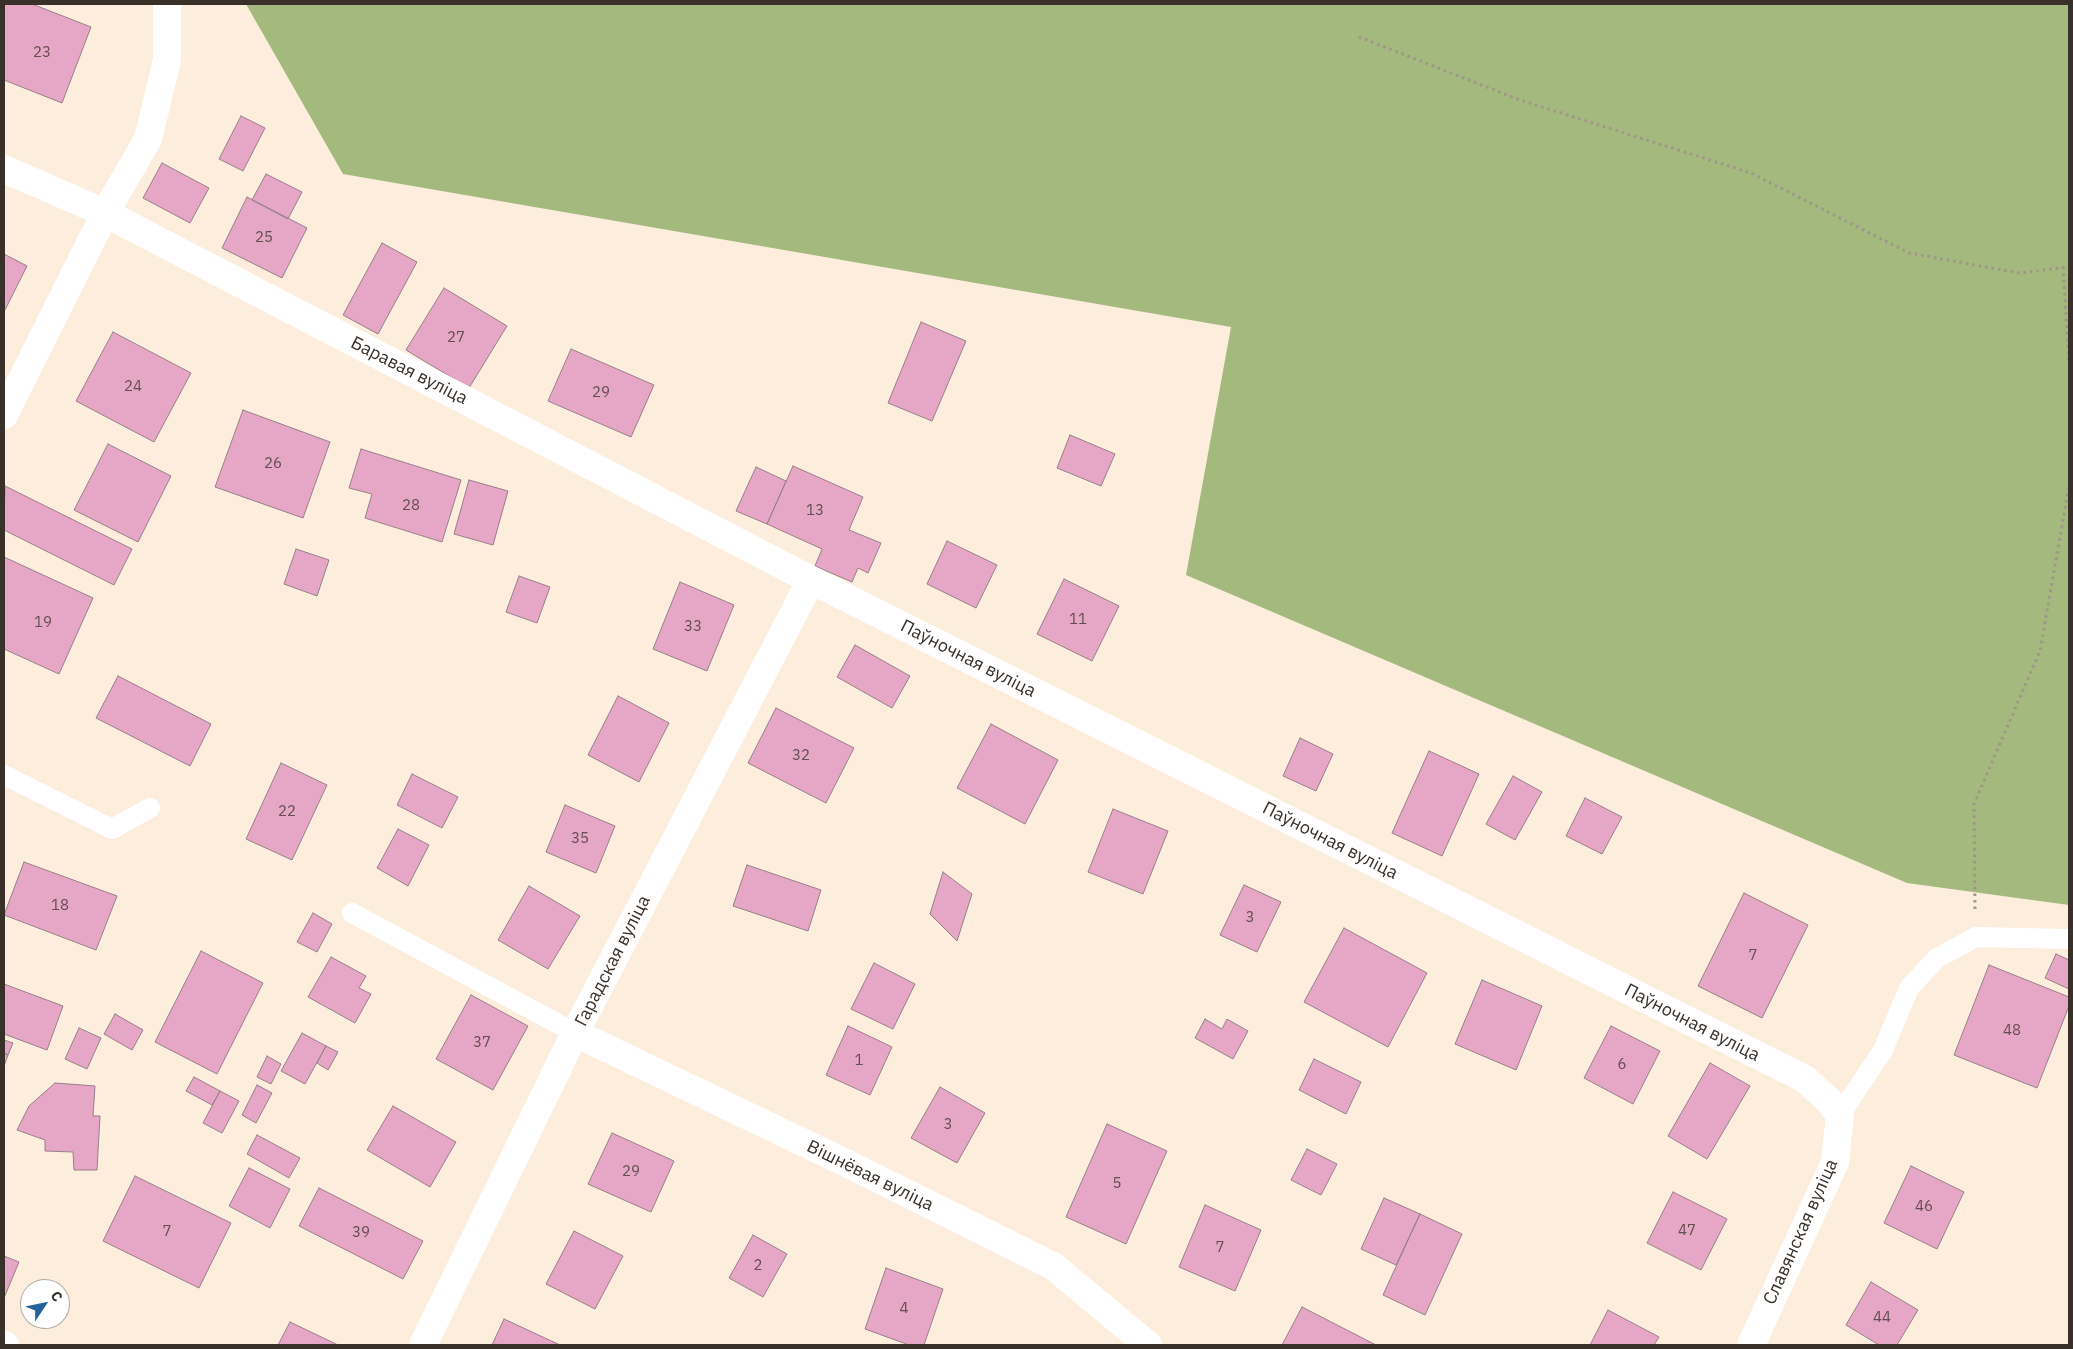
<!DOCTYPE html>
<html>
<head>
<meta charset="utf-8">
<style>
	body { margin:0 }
	#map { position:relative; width:2073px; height:1349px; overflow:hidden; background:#fceddd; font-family:"IBM Plex Sans",sans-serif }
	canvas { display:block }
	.frame { position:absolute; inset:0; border:5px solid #383029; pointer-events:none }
	.north { position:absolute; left:20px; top:1279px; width:50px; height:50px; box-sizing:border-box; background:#fff; border:1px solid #afaca9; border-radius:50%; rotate:56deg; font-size:14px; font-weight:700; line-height:20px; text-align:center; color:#383029 }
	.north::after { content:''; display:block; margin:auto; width:18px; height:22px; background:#24649a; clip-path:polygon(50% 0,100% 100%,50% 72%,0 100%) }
</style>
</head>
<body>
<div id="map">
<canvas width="2073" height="1349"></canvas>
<div class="frame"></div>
<div class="north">С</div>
</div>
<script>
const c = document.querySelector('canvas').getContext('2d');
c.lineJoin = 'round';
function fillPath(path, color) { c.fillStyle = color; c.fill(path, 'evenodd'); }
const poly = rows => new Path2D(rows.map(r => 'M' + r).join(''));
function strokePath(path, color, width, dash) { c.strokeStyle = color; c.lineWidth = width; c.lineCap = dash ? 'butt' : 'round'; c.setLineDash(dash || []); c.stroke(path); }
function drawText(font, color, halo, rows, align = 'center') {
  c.font = font + ' "IBM Plex Sans",sans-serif'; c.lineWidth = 4; c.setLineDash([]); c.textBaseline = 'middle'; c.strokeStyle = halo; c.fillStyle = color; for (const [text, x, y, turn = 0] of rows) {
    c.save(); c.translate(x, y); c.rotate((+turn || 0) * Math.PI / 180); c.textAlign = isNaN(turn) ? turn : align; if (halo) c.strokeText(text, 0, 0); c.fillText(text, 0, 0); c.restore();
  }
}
const forest = poly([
	[246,4,2069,4,2069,905,1907,883,1186,575,1231,327,343,174]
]);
const building = poly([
	[4,4,32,4,91,27,62,103,4,80,4,4],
	[241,116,265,128,243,171,219,159,241,116],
	[162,163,209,188,190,223,143,198,162,163],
	[266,174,302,192,288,219,252,200,266,174],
	[247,197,307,228,282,278,222,248,247,197],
	[382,243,417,262,378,334,343,315,382,243],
	[4,254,27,266,5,310,4,309,4,254],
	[444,288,507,326,469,388,406,350,444,288],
	[921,322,966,341,932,421,888,403,921,322],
	[113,332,191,373,154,442,76,401,113,332],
	[571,349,654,385,631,437,548,401,571,349],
	[243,410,330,442,303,518,215,487,243,410],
	[1070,435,1115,454,1101,486,1057,468,1070,435],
	[108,444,171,476,138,542,74,510,108,444],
	[361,449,461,480,442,542,365,518,372,494,349,488,361,449],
	[793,466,863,497,849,530,881,543,868,573,858,568,852,582,815,566,822,549,767,524,793,466],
	[756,467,786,481,767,524,736,511,756,467],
	[469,480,508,491,493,545,454,534,469,480],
	[5,486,132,549,114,585,4,530,5,486],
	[947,541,997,565,976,608,927,584,947,541],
	[296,549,329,560,317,596,284,584,296,549],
	[4,557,93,598,59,674,4,649,4,557],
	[519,576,550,587,537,623,506,612,519,576],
	[1064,579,1119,606,1092,661,1037,634,1064,579],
	[680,582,734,605,707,671,653,649,680,582],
	[855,645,910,676,892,708,837,677,855,645],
	[118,676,211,724,190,766,96,718,118,676],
	[618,696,669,723,639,782,588,755,618,696],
	[776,708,854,748,826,803,748,763,776,708],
	[991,724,1058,760,1025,824,957,788,991,724],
	[1300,738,1333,754,1316,791,1283,776,1300,738],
	[1429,751,1479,774,1442,856,1392,833,1429,751],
	[281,763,327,785,292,860,246,839,281,763],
	[412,774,458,797,442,828,397,805,412,774],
	[1513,776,1542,792,1515,840,1486,824,1513,776],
	[1585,798,1622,817,1602,854,1566,836,1585,798],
	[565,805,615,826,596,873,546,852,565,805],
	[1113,809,1168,831,1143,894,1088,872,1113,809],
	[398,829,429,845,408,886,377,868,398,829],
	[24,862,117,896,96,950,4,915,24,862],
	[747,865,821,890,808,931,733,906,747,865],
	[943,872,972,894,957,941,930,914,943,872],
	[1244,885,1281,902,1257,952,1220,935,1244,885],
	[529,886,580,916,548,969,498,940,529,886],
	[1744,893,1808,925,1762,1018,1698,986,1744,893],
	[313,913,332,924,317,952,297,942,313,913],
	[1344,928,1427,973,1388,1047,1304,1002,1344,928],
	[201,951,263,983,217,1074,155,1042,201,951],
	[2056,954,2069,960,2069,989,2045,978,2056,954],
	[331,957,366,976,359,988,371,994,355,1023,308,997,331,957],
	[874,963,915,984,893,1029,851,1009,874,963],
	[1989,965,2069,997,2069,1006,2037,1088,1954,1055,1989,965],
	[1482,980,1542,1006,1516,1070,1455,1044,1482,980],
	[4,984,63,1006,47,1050,4,1034,4,984],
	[471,995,528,1026,493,1090,436,1059,471,995],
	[115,1014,143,1030,132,1050,104,1034,115,1014],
	[1205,1019,1222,1029,1227,1019,1248,1031,1233,1059,1195,1038,1205,1019],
	[848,1026,892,1047,870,1095,826,1075,848,1026],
	[1611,1026,1660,1051,1633,1104,1584,1078,1611,1026],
	[79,1028,101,1038,87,1069,65,1059,79,1028],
	[302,1033,326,1046,305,1084,281,1071,302,1033],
	[4,1040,13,1043,8,1055,4,1053,4,1040],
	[326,1046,338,1052,328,1070,317,1063,326,1046],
	[4,1053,8,1055,4,1066,4,1053],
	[267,1056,281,1064,271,1084,257,1077,267,1056],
	[1314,1059,1361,1082,1346,1114,1299,1090,1314,1059],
	[1710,1063,1750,1086,1707,1159,1668,1136,1710,1063],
	[194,1077,220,1091,212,1105,186,1091,194,1077],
	[55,1083,95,1086,93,1116,100,1116,97,1170,74,1170,73,1152,45,1151,45,1140,17,1130,29,1106,55,1083],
	[257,1085,272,1093,256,1123,242,1115,257,1085],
	[940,1087,985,1113,957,1163,911,1138,940,1087],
	[220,1091,239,1101,222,1133,203,1123,220,1091],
	[393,1106,456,1142,430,1187,367,1150,393,1106],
	[1107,1124,1167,1151,1126,1244,1066,1217,1107,1124],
	[612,1133,674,1161,651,1212,588,1184,612,1133],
	[257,1135,300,1158,289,1178,247,1154,257,1135],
	[1307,1149,1337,1164,1321,1195,1291,1180,1307,1149],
	[1911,1166,1964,1192,1937,1249,1884,1223,1911,1166],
	[249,1168,290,1189,270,1228,229,1206,249,1168],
	[135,1176,231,1223,199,1288,103,1241,135,1176],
	[319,1188,423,1241,403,1279,299,1226,319,1188],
	[1673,1192,1727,1219,1701,1270,1647,1243,1673,1192],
	[1384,1198,1420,1214,1396,1265,1361,1249,1384,1198],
	[1205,1205,1261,1230,1235,1291,1179,1267,1205,1205],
	[1420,1214,1462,1234,1425,1315,1383,1295,1420,1214],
	[574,1231,623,1256,595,1309,546,1284,574,1231],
	[753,1235,787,1254,763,1297,729,1278,753,1235],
	[4,1256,19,1262,4,1298,4,1256],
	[886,1268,943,1289,924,1345,909,1345,865,1329,886,1268],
	[1871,1282,1918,1310,1897,1345,1879,1345,1846,1325,1871,1282],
	[1302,1307,1376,1345,1282,1345,1302,1307],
	[1608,1310,1659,1337,1654,1345,1590,1345,1608,1310],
	[504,1319,560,1345,492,1345,504,1319],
	[290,1322,338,1345,278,1345,290,1322]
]);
const path = poly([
	[1359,37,1520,100,1751,173,1909,253,2019,273,2069,267],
	[2063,267,2069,363],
	[1975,909,1974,804,2040,651,2069,486]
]);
const lane = poly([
	[4,775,112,829,150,808],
	[352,913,575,1033],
	[1840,1115,1883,1050,1909,988,1937,958,1976,937,2069,939]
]);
const street = poly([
	[4,169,105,213,811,580,1805,1079,1828,1100,1840,1115,1835,1162,1751,1345],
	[4,415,105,213,148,139,167,60,167,4],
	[575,1033,846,1163,1053,1266,1148,1345],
	[4,1345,5,1345],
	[423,1345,575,1033,811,580]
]);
const numberNames = [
	["23",42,53],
	["25",264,238],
	["27",456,338],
	["24",133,387],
	["29",601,393],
	["26",273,464],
	["28",411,506],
	["13",815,511],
	["11",1078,620],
	["19",43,623],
	["33",693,627],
	["32",801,756],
	["22",287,812],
	["35",580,839],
	["18",60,906],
	["3",1250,918],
	["7",1753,956],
	["48",2012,1031],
	["37",482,1043],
	["1",859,1061],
	["6",1622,1065],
	["3",948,1125],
	["29",631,1172],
	["5",1117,1184],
	["46",1924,1207],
	["47",1687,1231],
	["7",167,1232],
	["39",361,1233],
	["7",1220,1248],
	["2",758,1266],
	["4",904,1309],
	["44",1882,1318]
];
const streetNames = [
	["Баравая вуліца",409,371,27],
	["Паўночная вуліца",968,659,27],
	["Паўночная вуліца",1330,841,27],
	["Гарадская вуліца",613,961,-63],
	["Паўночная вуліца",1692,1023,27],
	["Вішнёвая вуліца",870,1176,26],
	["Славянская вуліца",1801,1232,-66]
];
fillPath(forest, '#a3b97d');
fillPath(building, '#e6a7c7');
strokePath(building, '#977f8a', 1);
strokePath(path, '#a1958a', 3, [2.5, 4]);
strokePath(lane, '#fff', 20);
strokePath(street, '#fff', 28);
drawText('15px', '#644e50', null, numberNames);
drawText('18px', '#383029', '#fff', streetNames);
</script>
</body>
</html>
